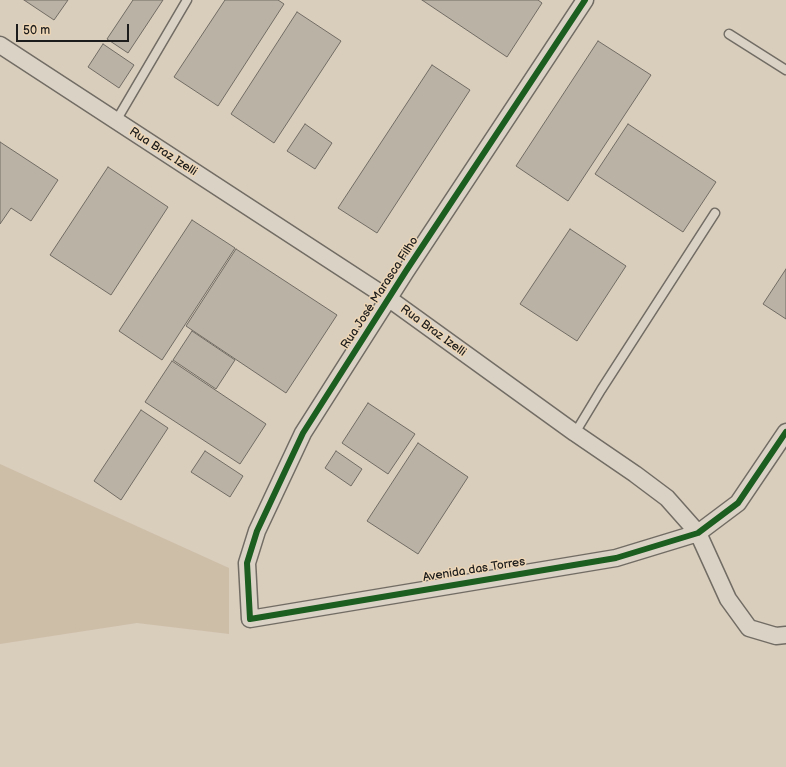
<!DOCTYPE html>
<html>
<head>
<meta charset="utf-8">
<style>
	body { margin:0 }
	#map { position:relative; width:786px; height:767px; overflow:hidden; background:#d9cdbc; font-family:"Balsamiq Sans",sans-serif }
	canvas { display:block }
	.scale { position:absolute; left:16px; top:24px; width:113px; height:18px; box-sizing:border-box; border:2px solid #1c1c1c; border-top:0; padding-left:5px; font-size:12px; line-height:14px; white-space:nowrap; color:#1c1c1c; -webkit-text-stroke:3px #edd6b6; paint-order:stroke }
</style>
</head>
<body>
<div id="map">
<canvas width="786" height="767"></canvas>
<div class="scale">50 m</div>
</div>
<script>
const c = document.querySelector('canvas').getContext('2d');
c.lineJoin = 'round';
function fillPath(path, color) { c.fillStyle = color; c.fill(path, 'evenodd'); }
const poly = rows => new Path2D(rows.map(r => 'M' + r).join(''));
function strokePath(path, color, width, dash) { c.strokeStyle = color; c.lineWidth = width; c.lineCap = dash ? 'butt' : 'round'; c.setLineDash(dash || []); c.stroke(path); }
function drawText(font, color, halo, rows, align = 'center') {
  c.font = font + ' "Balsamiq Sans",sans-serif'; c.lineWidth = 3; c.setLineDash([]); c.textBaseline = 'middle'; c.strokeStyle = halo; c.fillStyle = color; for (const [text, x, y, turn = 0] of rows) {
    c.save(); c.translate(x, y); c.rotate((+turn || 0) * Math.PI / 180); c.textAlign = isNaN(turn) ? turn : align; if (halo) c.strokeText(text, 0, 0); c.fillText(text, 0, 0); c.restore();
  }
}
const green = poly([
	[0,464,229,568,229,634,137,623,0,644]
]);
const building = poly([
	[24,0,68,0,54,20,24,0],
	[133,0,163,0,128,53,107,39,133,0],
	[225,0,278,0,284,4,218,106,174,77,225,0],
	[422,0,538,0,542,3,507,57,422,0],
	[297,12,341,41,274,143,231,114,297,12],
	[598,41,651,75,568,201,516,166,598,41],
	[103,44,134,65,119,88,88,67,103,44],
	[432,65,470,90,377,233,338,208,432,65],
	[305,124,332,143,315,169,287,151,305,124],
	[628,124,716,182,683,232,595,174,628,124],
	[0,142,58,180,31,221,11,208,0,224,0,142],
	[108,167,168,207,111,295,50,255,108,167],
	[192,220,235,248,162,360,119,331,192,220],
	[570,229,626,266,577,341,520,304,570,229],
	[236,249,337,315,286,393,186,326,236,249],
	[786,269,786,319,763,304,786,269],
	[192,331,235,360,216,389,173,360,192,331],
	[172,361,266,424,240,464,145,402,172,361],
	[368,403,415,434,388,474,342,443,368,403],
	[141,410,168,428,121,500,94,481,141,410],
	[418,443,468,477,418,554,367,521,418,443],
	[205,451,243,476,230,497,191,472,205,451],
	[336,451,362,469,351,486,325,468,336,451]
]);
const service = poly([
	[729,34,786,70],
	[116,121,187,0],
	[575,433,601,390,715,213]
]);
const minor = poly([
	[585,0,406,271,303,433,257,531,247,563,250,619,616,558,698,533,738,503,786,432],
	[0,45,388,298,575,433,635,474,667,498,698,533,728,599,749,628,776,636,786,635]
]);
const cycleway = poly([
	[585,0,406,271,303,433,257,531,247,563,250,619,616,558,698,533,738,503,786,432]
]);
const streetNames = [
	["Rua Braz Izelli",163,152,33],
	["Rua José Marasca Filho",380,293,-57],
	["Rua Braz Izelli",433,331,36],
	["Avenida das Torres",474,570,-9]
];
fillPath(green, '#cdbea8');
fillPath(building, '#bab2a5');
strokePath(building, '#716c64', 1);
strokePath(service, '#716c64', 11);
strokePath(minor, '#716c64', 19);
strokePath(service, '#dbd2c6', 8);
strokePath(minor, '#dbd2c6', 16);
strokePath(cycleway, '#1b5e20', 6);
drawText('12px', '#1c1c1c', '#edd6b6', streetNames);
</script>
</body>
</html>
